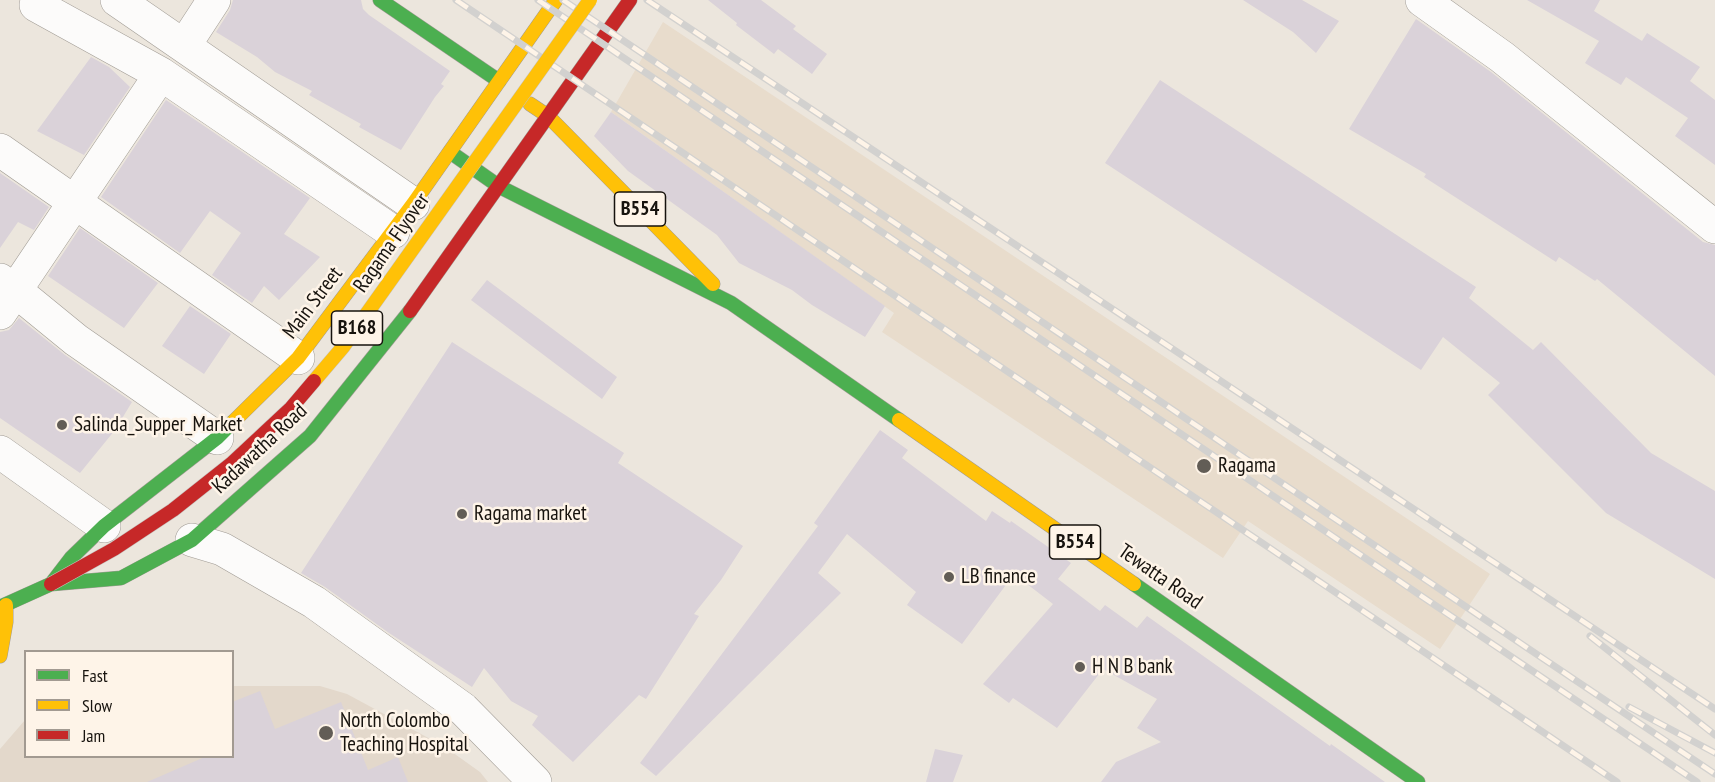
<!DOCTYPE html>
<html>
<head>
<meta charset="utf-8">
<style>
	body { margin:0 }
	#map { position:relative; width:1715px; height:782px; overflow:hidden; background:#ece6dd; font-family:"PT Sans Narrow",sans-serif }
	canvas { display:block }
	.legend { position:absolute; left:24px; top:650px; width:210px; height:108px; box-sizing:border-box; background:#fef4e8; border:2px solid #a29a91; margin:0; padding:8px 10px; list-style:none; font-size:18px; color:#17130e }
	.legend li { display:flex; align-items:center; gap:12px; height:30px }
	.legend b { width:30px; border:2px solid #a29a91 }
</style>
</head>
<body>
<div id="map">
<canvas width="1715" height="782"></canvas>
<ul class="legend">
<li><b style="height:8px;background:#4caf50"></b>Fast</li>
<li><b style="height:8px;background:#ffc107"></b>Slow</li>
<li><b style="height:8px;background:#c62828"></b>Jam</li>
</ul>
</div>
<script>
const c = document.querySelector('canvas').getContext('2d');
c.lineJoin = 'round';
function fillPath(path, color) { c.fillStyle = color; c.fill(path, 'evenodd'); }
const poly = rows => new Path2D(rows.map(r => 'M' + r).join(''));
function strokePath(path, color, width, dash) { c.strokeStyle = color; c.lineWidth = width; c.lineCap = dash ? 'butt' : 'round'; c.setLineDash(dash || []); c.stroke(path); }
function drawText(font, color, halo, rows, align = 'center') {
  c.font = font + ' "PT Sans Narrow",sans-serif'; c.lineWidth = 5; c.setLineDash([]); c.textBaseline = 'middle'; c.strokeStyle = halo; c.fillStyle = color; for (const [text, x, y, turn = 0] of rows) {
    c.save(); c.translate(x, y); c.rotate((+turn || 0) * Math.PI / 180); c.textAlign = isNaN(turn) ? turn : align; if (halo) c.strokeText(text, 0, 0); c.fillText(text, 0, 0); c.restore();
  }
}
const built = poly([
	[663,22,1490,574,1440,649,1248,521,1223,558,882,332,894,313,611,112]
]);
const medical = poly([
	[233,686,320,686,347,694,445,747,480,772,488,782,0,782,0,749,25,720,26,756,232,756]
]);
const building = poly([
	[233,0,361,0,363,9,369,15,450,71,441,84,444,86,435,97,401,150,359,127,361,124,309,95,312,91,275,72,257,57,216,32,230,10],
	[708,0,761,0,796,26,793,29,827,54,812,74,778,49,774,54,736,25,737,23],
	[1243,0,1302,0,1339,21,1316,53,1293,32],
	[1527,0,1600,0,1594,11,1642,41,1647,33,1700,67,1690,81,1715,100,1715,165,1675,136,1688,118,1626,77,1621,85,1585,63,1599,41],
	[1416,19,1491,72,1703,242,1715,245,1715,376,1597,279,1595,281,1559,257,1556,262,1424,177,1426,174,1349,129],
	[91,57,109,67,130,87,84,155,37,131],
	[1160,80,1476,287,1469,298,1533,350,1541,342,1651,453,1715,491,1715,579,1606,513,1488,395,1500,383,1443,337,1421,370,1105,163],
	[166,100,310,198,284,234,320,257,279,300,264,286,252,303,212,275,241,233,210,211,180,253,101,197],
	[611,112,885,306,865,337,812,305,792,290,739,263,717,235,628,171,594,136],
	[0,173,49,207,34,230,18,222,0,248],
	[80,228,158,283,124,328,48,276],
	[487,280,617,377,602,399,471,300],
	[190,306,231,334,204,374,162,346],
	[19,318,65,355,132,402,115,430,80,473,0,418,0,332,9,330],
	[452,342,624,453,618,463,743,546,721,580,694,614,699,616,646,699,639,695,573,762,532,725,538,716,511,701,484,668,472,687,389,633,325,587,301,573],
	[880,430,908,450,902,458,986,521,992,511,1010,523,1011,521,1071,563,1058,579,1100,611,1105,605,1137,628,1147,616,1330,746,1331,744,1385,782,1101,782,1116,762,1161,742,1137,728,1157,699,1103,669,1057,728,1013,698,1009,703,983,684,1053,604,1014,574,962,644,907,605,916,592,847,534,818,573,841,593,656,776,640,763,818,526,814,523],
	[260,691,275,729,341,702,368,770,398,757,408,782,147,782,207,756,232,756,232,702],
	[935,749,963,755,953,782,926,782]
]);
const street = poly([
	[117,0,413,204],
	[1422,0,1502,57,1715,227],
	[36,5,161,74,393,232],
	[184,46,214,0],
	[0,150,298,358],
	[0,280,16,291,76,340,217,438],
	[0,313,161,74],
	[0,452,104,526],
	[192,540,222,549,314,602,463,709,535,782]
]);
const fast = poly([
	[380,0,499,81],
	[450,152,500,187,731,303,899,420],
	[51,584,71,558,104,526,217,438,233,422],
	[1134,584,1418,782],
	[0,607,51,584,121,578,192,540,310,436,410,311]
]);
const slow = poly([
	[530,104,548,116,713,284],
	[899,420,1134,584],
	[233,422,298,358,413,204,556,0],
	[0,656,6,622,6,605]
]);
const jam = poly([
	[410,311,630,0]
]);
const rail = poly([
	[456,0,1617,782],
	[538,0,1697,782],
	[563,0,1715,774],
	[647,0,1715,709],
	[1590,636,1715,735],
	[1629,707,1715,753]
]);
const slowBridge = poly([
	[314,381,343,347,590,0]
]);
const jamBridge = poly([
	[51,584,114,549,173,510,231,464,291,408,314,381]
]);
const markers = [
	[62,425,6,"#625d56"],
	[1204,466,8,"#625d56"],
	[462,514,6,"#625d56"],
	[949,577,6,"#625d56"],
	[1080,667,6,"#625d56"],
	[326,733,8,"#625d56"]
];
const shields = [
	[640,209,51],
	[357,328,51],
	[1075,542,51]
];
const shieldNames = [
	["B554",640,209],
	["B168",357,328],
	["B554",1075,542]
];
const streetNames = [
	["Ragama Flyover",392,243,-55],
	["Main Street",313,303,-53],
	["Kadawatha Road",260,449,-43],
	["Tewatta Road",1160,577,35]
];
const poiNames = [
	["Salinda_Supper_Market",74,425],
	["Ragama",1218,466],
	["Ragama market",474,514],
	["LB finance",961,577],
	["H N B bank",1092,667],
	["North Colombo",340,721],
	["Teaching Hospital",340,745]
];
fillPath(built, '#e8dccc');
fillPath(medical, '#e3d8cb');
fillPath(building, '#dad2d9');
strokePath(street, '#a09b94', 34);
strokePath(fast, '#a09b94', 15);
strokePath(slow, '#a09b94', 15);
strokePath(jam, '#a09b94', 15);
strokePath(street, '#fcfbfa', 33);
strokePath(fast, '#4caf50', 14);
strokePath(slow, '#ffc107', 14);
strokePath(jam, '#c62828', 14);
strokePath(rail, '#d2d1cf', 7);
strokePath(rail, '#fef4e8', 4.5, [14]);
strokePath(slowBridge, '#c5c2be', 15, []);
strokePath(jamBridge, '#c5c2be', 15, []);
strokePath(slowBridge, '#ffc107', 14);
strokePath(jamBridge, '#c62828', 14);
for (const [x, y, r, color] of markers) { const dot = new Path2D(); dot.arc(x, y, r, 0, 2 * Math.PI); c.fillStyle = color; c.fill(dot); strokePath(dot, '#fef4e8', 2); }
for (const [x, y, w] of shields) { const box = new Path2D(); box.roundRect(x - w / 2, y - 17, w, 34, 4.5); c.fillStyle = '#fef4e8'; c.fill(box); strokePath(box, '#17130e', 1.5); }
drawText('bold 20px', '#17130e', null, shieldNames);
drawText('21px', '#17130e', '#fef4e8', streetNames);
drawText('21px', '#17130e', '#fef4e8', poiNames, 'left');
</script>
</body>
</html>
